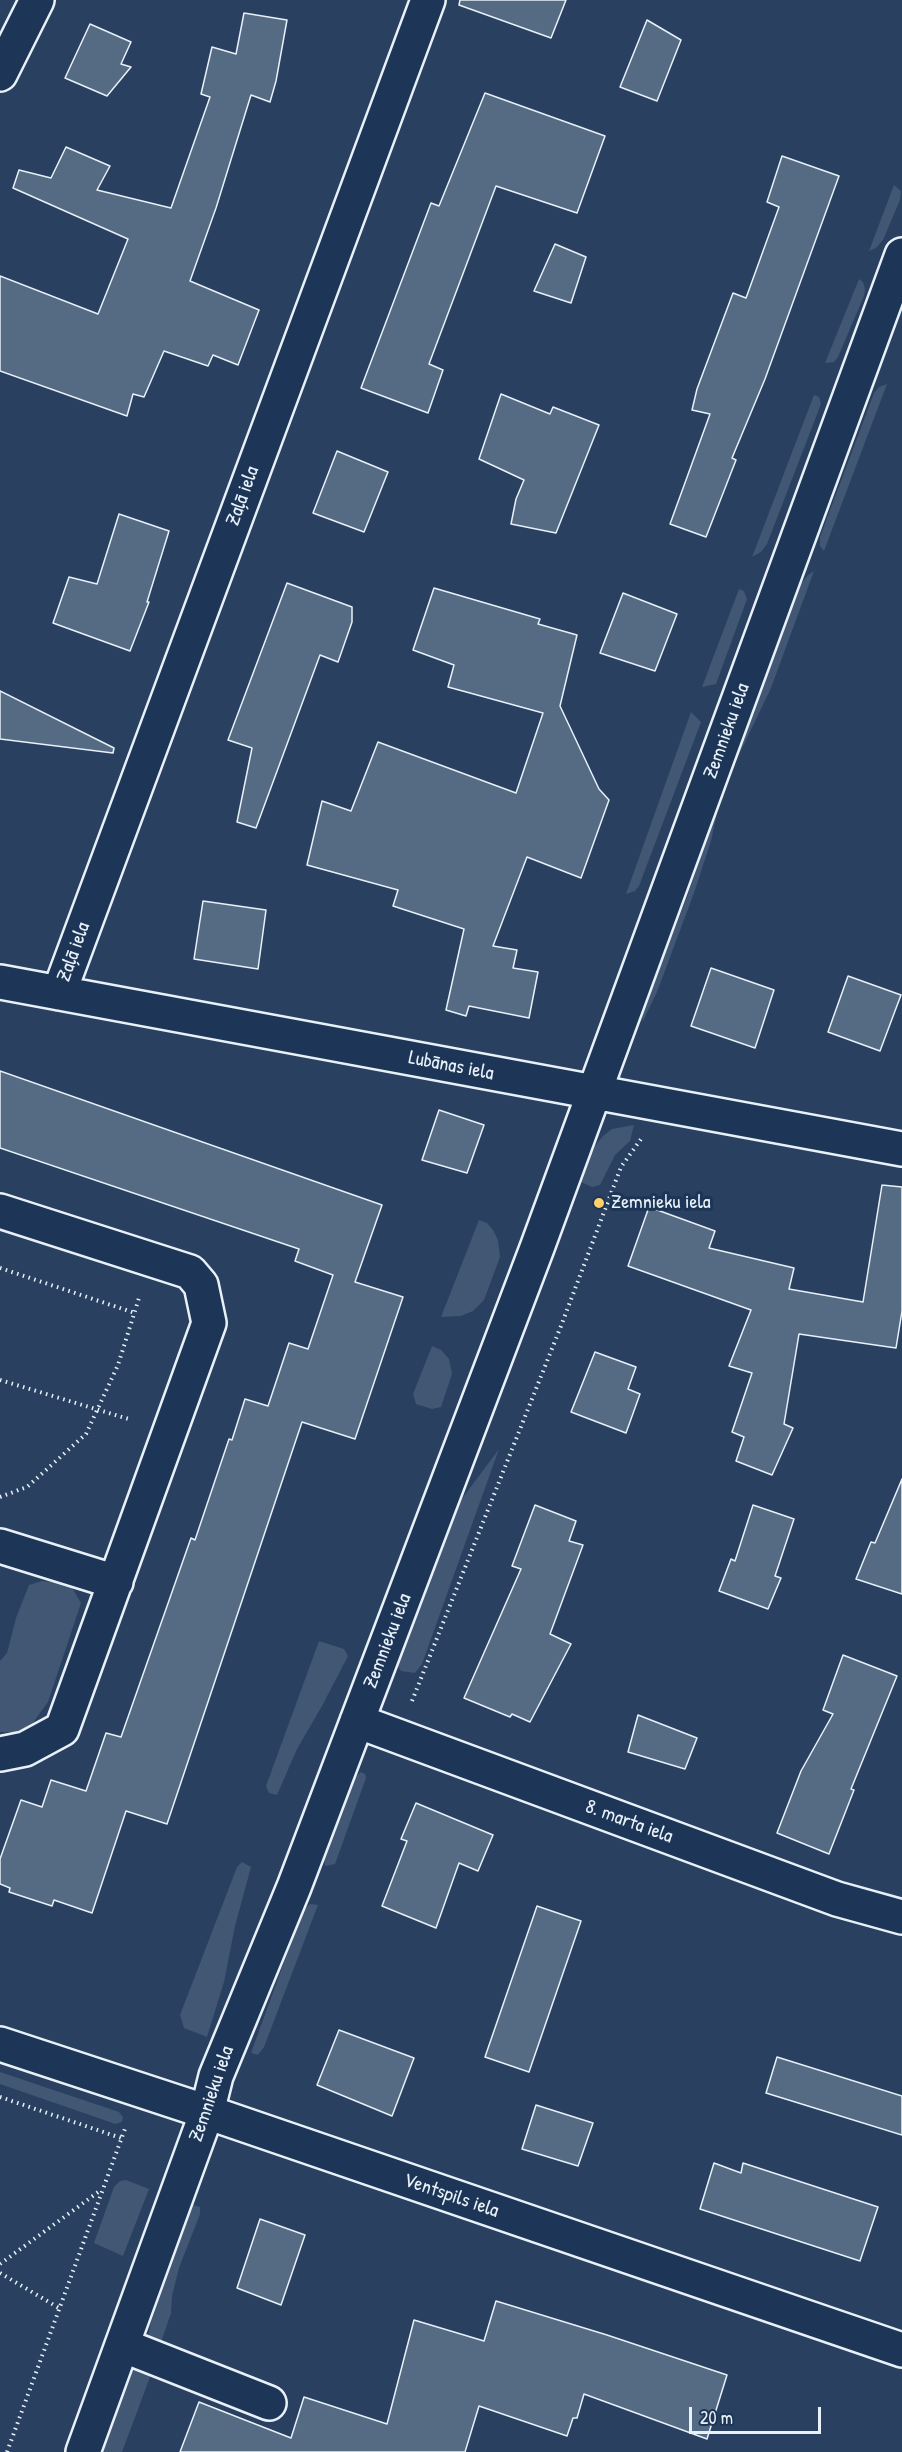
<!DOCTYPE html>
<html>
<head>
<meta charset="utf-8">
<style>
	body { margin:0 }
	#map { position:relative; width:902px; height:2452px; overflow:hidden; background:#294061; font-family:"Patrick Hand",sans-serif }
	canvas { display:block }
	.scale { position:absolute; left:689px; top:2407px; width:132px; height:27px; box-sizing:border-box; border:3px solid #e8f1f8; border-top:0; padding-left:8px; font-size:18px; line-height:21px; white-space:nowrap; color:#e8f1f8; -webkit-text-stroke:4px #1d3557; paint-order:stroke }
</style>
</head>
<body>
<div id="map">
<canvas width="902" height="2452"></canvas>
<div class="scale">20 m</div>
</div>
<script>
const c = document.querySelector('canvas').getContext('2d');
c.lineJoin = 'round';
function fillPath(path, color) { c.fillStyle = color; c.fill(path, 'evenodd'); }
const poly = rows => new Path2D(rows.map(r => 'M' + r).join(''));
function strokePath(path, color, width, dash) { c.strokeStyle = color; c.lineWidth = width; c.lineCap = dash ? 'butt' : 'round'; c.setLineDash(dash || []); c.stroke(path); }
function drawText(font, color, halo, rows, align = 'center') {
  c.font = font + ' "Patrick Hand",sans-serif'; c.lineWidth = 6; c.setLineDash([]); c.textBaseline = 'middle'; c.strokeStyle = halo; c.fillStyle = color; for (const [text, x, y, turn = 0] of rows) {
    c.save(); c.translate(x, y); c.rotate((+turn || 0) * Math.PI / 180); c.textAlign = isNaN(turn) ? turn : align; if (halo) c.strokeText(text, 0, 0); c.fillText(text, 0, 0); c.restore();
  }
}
const green = poly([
	[894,185,901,191,900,200,883,240,876,248,869,251],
	[859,279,863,282,865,289,864,296,838,357,834,362,825,363],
	[887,384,824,551,820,546,820,537,874,393,879,387],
	[814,395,819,397,821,404,767,544,761,552,752,557],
	[814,571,771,688,735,763,801,584,808,575],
	[739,589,744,591,747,599,716,684,702,687],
	[691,712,701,722,639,886,635,891,626,894],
	[719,803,711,841,694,893,657,992,643,1021,642,1014,687,897],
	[634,1125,630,1141,615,1155,600,1185,592,1187,579,1181,590,1152,603,1136,612,1129],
	[479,1220,487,1223,493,1230,498,1240,500,1257,484,1300,473,1311,461,1316,441,1317],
	[432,1346,441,1350,449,1359,452,1374,441,1407,432,1409,416,1404,413,1394],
	[499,1449,422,1664,415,1673,401,1671,397,1665,399,1658,461,1500],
	[42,1581,63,1583,71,1586,81,1603,48,1702,29,1728,15,1732,0,1732,0,1661,7,1653,16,1618,29,1585],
	[319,1641,344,1649,348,1656,322,1706,297,1749,277,1795,269,1793,266,1786],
	[361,1772,365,1774,366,1778,335,1864,325,1866,324,1860,346,1800,355,1777],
	[242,1862,251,1867,235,1926,224,1982,207,2037,184,2028,180,2015,237,1867],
	[310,1904,318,1905,264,2047,258,2055,251,2053,303,1910],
	[0,2072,119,2112,123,2117,122,2122,115,2124,107,2121,0,2084],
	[126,2180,149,2189,123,2256,94,2243,114,2187,120,2181],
	[193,2205,200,2207,200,2214,179,2268,172,2296,171,2313,160,2345,152,2341,148,2336,151,2322],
	[135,2368,153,2369,122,2452,100,2452,128,2376]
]);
const building = poly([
	[460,0,566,0,551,38,459,5,460,0],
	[244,13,287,20,276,81,270,102,251,95,216,208,190,281,259,310,238,365,213,355,208,366,164,351,144,397,133,394,127,416,0,371,0,276,98,314,128,239,13,188,19,170,51,178,66,147,110,166,97,190,171,208,210,97,201,94,212,47,236,54,244,13],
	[647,20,681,40,657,101,620,87,647,20],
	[90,24,131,42,121,64,131,67,107,96,65,78,90,24],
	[485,93,605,136,577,213,496,186,429,364,443,370,428,413,361,388,431,203,439,206,485,93],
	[782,156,839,176,765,379,732,458,736,460,706,537,670,524,710,414,692,410,697,389,733,293,746,298,779,207,767,202,782,156],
	[555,244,586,257,571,303,534,291,555,244],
	[501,394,550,414,553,407,599,425,556,533,511,524,516,499,524,480,479,459,501,394],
	[337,451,388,472,364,532,313,513,337,451],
	[119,514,169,531,147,602,149,602,130,651,53,623,69,577,97,584,119,514],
	[287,583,352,607,352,622,338,662,320,655,256,828,237,822,252,748,228,740,287,583],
	[434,588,540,619,538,624,577,635,560,706,599,789,609,800,581,878,527,857,493,946,517,950,513,968,538,972,529,1018,469,1006,466,1016,446,1010,464,929,393,906,398,890,307,865,322,801,351,811,378,742,516,793,543,713,448,687,454,665,413,650,434,588],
	[623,593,677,614,655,671,600,653,623,593],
	[0,691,114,748,113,753,0,739,0,691],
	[203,901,266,910,258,969,194,959,203,901],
	[711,968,774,990,755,1048,691,1026,711,968],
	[848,976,901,995,880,1051,828,1032,848,976],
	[0,1071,382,1205,355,1282,403,1297,355,1439,302,1422,167,1824,126,1811,92,1913,54,1900,52,1906,9,1892,10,1888,0,1884,0,1859,21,1800,42,1807,51,1780,86,1791,106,1733,121,1737,191,1538,195,1540,229,1439,232,1440,245,1399,268,1406,289,1343,308,1349,333,1275,295,1261,299,1249,0,1148,0,1071],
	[439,1110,484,1125,467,1173,422,1160,439,1110],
	[882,1185,902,1187,902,1311,896,1348,799,1334,784,1424,793,1428,772,1475,736,1461,744,1437,732,1432,752,1373,729,1366,751,1310,628,1266,649,1207,715,1231,709,1248,794,1268,789,1289,863,1302,882,1185],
	[595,1352,636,1367,628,1389,640,1394,626,1433,571,1412,595,1352],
	[902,1479,902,1594,856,1579,871,1542,875,1543,902,1479],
	[535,1505,576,1521,569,1541,583,1545,550,1634,571,1644,530,1722,512,1714,510,1717,464,1698,521,1569,512,1566,535,1505],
	[753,1505,794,1519,775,1576,781,1578,768,1609,719,1591,731,1559,735,1561,753,1505],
	[843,1655,897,1676,851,1789,854,1790,829,1854,777,1833,801,1771,833,1714,823,1710,843,1655],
	[638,1715,697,1738,685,1769,628,1752,638,1715],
	[416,1803,493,1835,478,1871,459,1863,436,1928,382,1906,407,1841,401,1839,416,1803],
	[537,1906,581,1921,529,2072,485,2057,537,1906],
	[339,2030,414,2058,392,2116,317,2085,339,2030],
	[777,2057,902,2096,902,2135,766,2093,777,2057],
	[536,2105,593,2123,578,2166,522,2149,536,2105],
	[714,2163,741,2173,743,2163,878,2207,860,2261,700,2209,714,2163],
	[260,2219,305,2235,281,2305,237,2288,260,2219],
	[496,2301,607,2335,727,2375,707,2439,584,2394,577,2418,573,2418,567,2436,479,2406,465,2452,180,2452,199,2402,291,2438,304,2397,387,2424,414,2320,484,2341,496,2301]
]);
const path = poly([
	[0,1268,135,1313],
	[0,1380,132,1420],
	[0,1497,27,1487,86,1434,118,1365,139,1298],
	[412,1701,561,1326,621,1167,641,1139],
	[0,2097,121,2138],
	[0,2264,101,2190],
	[0,2273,59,2308],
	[7,2452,126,2126]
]);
const minor = poly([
	[0,74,37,0],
	[0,982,902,1149],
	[59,993,428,0],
	[0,1211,190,1272,201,1285,209,1323,62,1729,25,1749,0,1754],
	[0,1546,116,1582],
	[357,1721,837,1899,902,1917],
	[0,2044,207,2112,902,2350],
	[122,2345,269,2403],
	[83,2452,207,2112,216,2076,294,1887,537,1248,902,255]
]);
const markers = [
	[599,1203,6,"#ffd166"]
];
const streetNames = [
	["Zaļā iela",243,496,-70],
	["Zemnieku iela",727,731,-70],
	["Zaļā iela",74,952,-70],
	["Lubānas iela",451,1066,11],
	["Zemnieku iela",388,1641,-69],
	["8. marta iela",629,1822,20],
	["Zemnieku iela",212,2094,-71],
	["Ventspils iela",451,2196,19]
];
const poiNames = [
	["Zemnieku iela",611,1203]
];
fillPath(green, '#415774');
fillPath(building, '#556a83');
strokePath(building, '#e8f1f8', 1.5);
strokePath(minor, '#e8f1f8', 38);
strokePath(path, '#e8f1f8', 4, [1.5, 4.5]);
strokePath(minor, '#1d3557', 33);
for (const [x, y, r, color] of markers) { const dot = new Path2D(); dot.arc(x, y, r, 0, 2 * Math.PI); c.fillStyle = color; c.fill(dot); strokePath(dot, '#1d3557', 2); }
drawText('20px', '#e8f1f8', '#1d3557', streetNames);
drawText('20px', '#e8f1f8', '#1d3557', poiNames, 'left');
</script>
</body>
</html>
